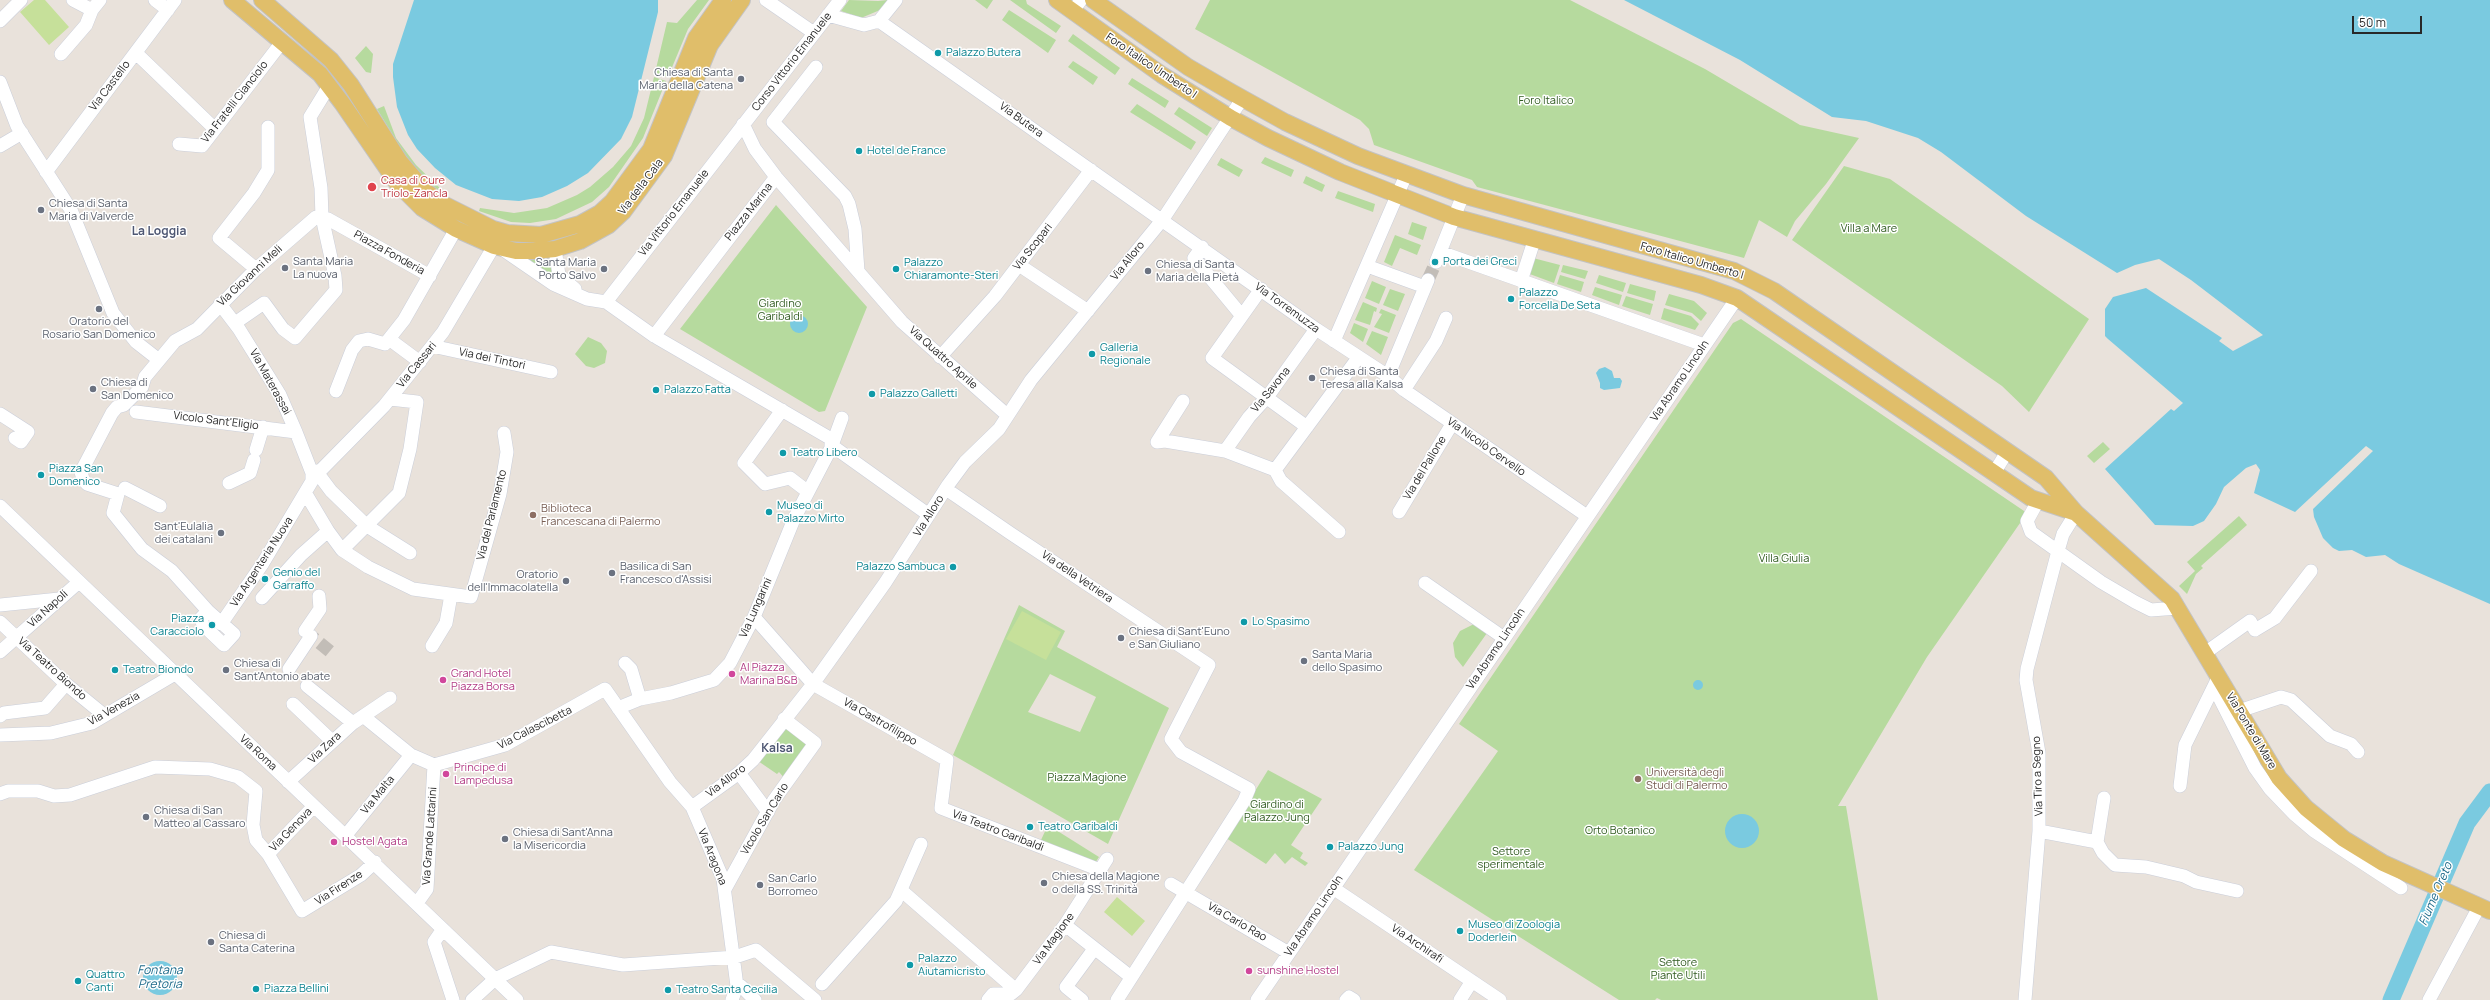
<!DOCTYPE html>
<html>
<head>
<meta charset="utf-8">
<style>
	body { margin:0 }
	#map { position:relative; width:2490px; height:1000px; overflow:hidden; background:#e9e2db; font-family:Manrope,sans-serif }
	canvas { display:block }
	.scale { position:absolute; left:2352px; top:16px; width:70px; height:18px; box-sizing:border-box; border:2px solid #282828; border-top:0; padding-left:5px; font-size:12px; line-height:14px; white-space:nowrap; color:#282828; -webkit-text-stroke:3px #fff; paint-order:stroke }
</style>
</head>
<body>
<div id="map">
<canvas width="2490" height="1000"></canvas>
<div class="scale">50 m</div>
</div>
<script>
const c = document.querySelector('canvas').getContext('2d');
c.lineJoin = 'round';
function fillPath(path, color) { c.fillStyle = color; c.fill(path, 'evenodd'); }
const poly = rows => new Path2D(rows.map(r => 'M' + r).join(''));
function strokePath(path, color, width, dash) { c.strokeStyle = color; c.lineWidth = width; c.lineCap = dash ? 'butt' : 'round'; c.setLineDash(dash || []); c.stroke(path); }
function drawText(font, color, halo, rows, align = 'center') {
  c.font = font + ' Manrope,sans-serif'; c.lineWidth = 3; c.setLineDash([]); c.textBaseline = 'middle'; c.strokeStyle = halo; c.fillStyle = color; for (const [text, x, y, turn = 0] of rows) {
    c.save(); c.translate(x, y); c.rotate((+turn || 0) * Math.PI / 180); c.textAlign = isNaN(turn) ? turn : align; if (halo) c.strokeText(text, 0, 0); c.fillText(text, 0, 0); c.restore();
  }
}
const green = poly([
	[697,0,709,0,688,29,668,77,655,73,667,22,677,23],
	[849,0,878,1,888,0,880,10,861,18,841,11],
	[975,0,993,0,987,9],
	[1010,0,1026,0,1027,4,1061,26,1056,33],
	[1210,0,1570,0,1705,69,1800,125,1859,138,1826,184,1795,221,1787,237,1759,220,1744,258,1477,187,1472,180,1374,145,1369,129,1360,120,1195,29],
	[1009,10,1056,40,1048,53,1002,20],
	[1073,34,1120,68,1115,75,1068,41],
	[366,46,373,54,371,73,366,72,355,58],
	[1073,61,1098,77,1093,85,1068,67],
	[654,77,666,81,643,138,609,187,592,202,556,219,530,223,511,222,479,211,480,208,514,213,547,208,577,195,590,187,613,167,631,146,644,118],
	[1132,78,1169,101,1165,108,1128,84],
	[1137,104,1196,142,1191,150,1130,112],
	[384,106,396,138,416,165,443,191,442,193,426,180,406,156,377,109],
	[1179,107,1212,128,1207,136,1174,114],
	[1265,157,1294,170,1291,177,1261,163],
	[1221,158,1243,170,1239,177,1217,165],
	[1844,166,1890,179,2089,319,2029,412,2002,386,1792,240],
	[1306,176,1325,185,1322,192,1303,183],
	[1338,191,1375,204,1373,212,1335,198],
	[776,205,867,307,825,411,819,412,680,329],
	[1412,222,1427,227,1423,240,1408,234],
	[1395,235,1421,245,1417,255,1400,248,1392,266,1384,262],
	[1533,258,1560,265,1554,283,1527,273],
	[550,259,554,281,527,260,538,260],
	[1563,265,1588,271,1585,279,1561,272],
	[1560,275,1584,282,1581,292,1557,284],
	[1599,275,1626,283,1623,292,1596,283],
	[1372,281,1386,287,1379,304,1365,298],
	[1630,284,1656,291,1654,301,1627,293],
	[1595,287,1622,295,1619,305,1592,295],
	[1390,289,1405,294,1398,311,1383,305],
	[1669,294,1694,301,1707,313,1701,321,1692,313,1665,305],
	[1626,296,1653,304,1650,315,1622,306],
	[1363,302,1377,308,1376,312,1374,311,1370,325,1355,320],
	[1664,308,1691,316,1699,324,1695,330,1661,319],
	[1381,309,1396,315,1389,333,1374,327,1382,314,1379,313],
	[1741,319,2027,513,1927,657,1838,806,1846,806,1878,1000,1661,1000,1657,998,1655,1000,1619,1000,1414,870,1498,751,1459,724,1733,323],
	[1354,323,1368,329,1363,342,1350,333],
	[1372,331,1388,337,1381,355,1366,344],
	[588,337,601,343,607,351,605,363,594,368,586,366,575,354],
	[2103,442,2110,449,2094,463,2087,456],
	[2239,516,2247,525,2201,566,2203,568,2196,574,2187,594,2179,586,2195,571,2187,562],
	[1019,605,1065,631,1057,647,1169,708,1108,844,953,755],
	[1050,674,1096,697,1080,732,1028,712],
	[1474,624,1487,633,1463,667,1455,657,1453,643,1460,631],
	[786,722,814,743,786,780,779,772,777,774,758,761],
	[1268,770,1322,799,1291,845,1303,853,1300,858,1308,863,1305,866,1292,857,1285,864,1275,853,1266,864,1226,838],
	[1048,825,1099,857,1095,863,1041,840]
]);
const pitch = poly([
	[34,0,45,0,69,27,49,45,20,12],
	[1022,611,1061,632,1046,660,1006,639],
	[1117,897,1145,921,1132,936,1104,912]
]);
const water = poly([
	[414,0,658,0,658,12,632,117,621,139,588,173,567,186,542,197,519,201,492,199,456,185,435,168,417,149,408,135,397,107,393,77,393,64],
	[1624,0,2490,0,2490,604,2399,564,2385,555,2366,557,2352,550,2339,551,2333,548,2323,538,2314,517,2313,509,2373,451,2366,446,2295,512,2254,493,2260,470,2256,464,2246,468,2224,487,2216,504,2204,521,2193,526,2155,525,2105,469,2171,409,2174,411,2183,403,2108,339,2105,336,2105,309,2113,297,2146,288,2222,338,2219,341,2233,351,2263,335,2191,280,2159,259,2135,265,2117,273,2026,216,1941,152,1918,138,1866,121,1832,117,1740,60],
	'790 324a9 9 0 1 1 18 0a9 9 0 1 1-18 0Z',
	[1605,367,1612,371,1614,378,1620,378,1622,381,1620,388,1604,390,1600,388,1600,383,1596,373,1599,369],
	'1693 685a5 5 0 1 1 10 0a5 5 0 1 1-10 0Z',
	'1725 831a17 17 0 1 1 34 0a17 17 0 1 1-34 0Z',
	'143 978a17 17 0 1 1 34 0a17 17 0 1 1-34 0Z'
]);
const river = poly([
	[2391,1000,2467,823,2490,792]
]);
const minorTunnel = poly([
	[1428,280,1436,262],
	[305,631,332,653]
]);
const minor = poly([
	[73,0,92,10],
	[155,0,168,10],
	[766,0,814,33],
	[1073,11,1081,0],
	[828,15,864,25,879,21,896,0],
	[0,21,21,0],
	[879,21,1316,329,1388,376,1404,390,1587,516],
	[136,53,215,129],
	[61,54,86,25,92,10,100,0],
	[816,67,773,122,845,196,849,204,855,229,858,271],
	[0,82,17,126,71,210,113,313,136,342,159,360],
	[743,124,755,149,776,177,902,322,1007,415],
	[179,144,202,146,282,42],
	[0,146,22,133],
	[46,172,175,0],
	[1202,247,1194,258,1242,316],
	[502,249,553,284,587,299,606,302,654,336,833,440],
	[555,249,559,275,575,289],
	[1440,252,1704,345],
	[1436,262,1463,195],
	[1019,265,1088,311],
	[1367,266,1425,287],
	[256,269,219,238,254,193,268,170,268,127],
	[1521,281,1534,241],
	[1261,289,1212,358,1307,427],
	[606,302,840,0],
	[220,304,239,329,280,395,296,432,312,473,312,481,263,563,221,624],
	[235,323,264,303,283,329,295,338,336,290,335,276,322,217,321,188,310,117,329,86],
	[654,336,776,177],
	[389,339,420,362],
	[1334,341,1406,175],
	[432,346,551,372],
	[940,357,995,296,1091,170],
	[1388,376,1428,280],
	[1404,390,1436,341,1446,318],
	[336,391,352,350,359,341,368,339,385,344,404,320,456,229],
	[1183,401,1157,442,1165,441,1225,451,1275,470],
	[782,410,744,463,765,484,790,478,807,491],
	[136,412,296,432],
	[0,414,28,432,21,442,15,438],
	[831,445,929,515],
	[256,450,263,427],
	[1225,451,1249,417,1268,396,1316,329],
	[1275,470,1358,358],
	[1275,470,1281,481,1339,532],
	[312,473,321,470,384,406,432,346,443,332,494,246],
	[312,473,319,475,331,491,367,526,410,553],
	[1994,473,2007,452],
	[229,483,250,473,254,460],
	[125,488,160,506],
	[946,489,1010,533,1209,665,1171,739,1181,752,1249,789,1244,801,1117,1000],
	[306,494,328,531,342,550,368,567,413,589,471,597,500,494,507,452,504,433],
	[2038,501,2027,521,2031,532,2101,582,2135,602,2151,610,2178,608],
	[0,506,517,1000],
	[1399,512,1452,424],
	[342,550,399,493,410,449,417,402,390,399],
	[1425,583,1504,638],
	[262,598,301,555,328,531],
	[0,605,59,599],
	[208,611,201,618,203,625,224,645,234,634,208,611,172,571,142,549,113,513,118,494,87,484,83,479,81,472,112,413,117,407,124,405,142,387,145,377,175,341,197,329,256,269,316,217,328,219,430,276],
	[754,617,813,684,947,760,941,808,1100,870],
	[0,622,66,684,104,715],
	[305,631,320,609,319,596],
	[432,646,446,623,451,595],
	[0,652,79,582],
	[2205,653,2250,621,2255,630,2275,618,2311,571],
	[625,663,631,669,640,699],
	[289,669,311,636],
	[307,686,353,723],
	[2214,687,2255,768,2270,789,2294,814,2314,831,2401,888],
	[293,704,332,741],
	[618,708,640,699,671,693,714,680,730,663,754,617,794,519,831,448,842,418],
	[2239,711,2281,697,2291,700,2330,736,2351,744,2358,752],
	[0,716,4,713,45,708,66,684],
	[363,716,411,755,434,765,505,745,605,689,670,782,692,807,723,879,737,986,732,1000],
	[0,735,51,733,92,723,175,674],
	[739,773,768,812],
	[288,782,353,723,390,698],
	[2180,786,2185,745,2216,682],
	[0,794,8,791,38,791,54,796,70,795,155,767,210,769,238,777,256,791,253,825,256,840,268,854,302,911,361,875,375,862],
	[692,807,739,773,753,760,813,684,885,583,948,485,965,462,999,429,1031,380,1163,219,1242,99],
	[2039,831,2097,842,2103,853,2115,865,2146,867,2184,876,2196,882,2237,891],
	[346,835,411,755],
	[2097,842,2104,798],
	[268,854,314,806],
	[1171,884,1289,953],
	[1333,888,1500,1000],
	[725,889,774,800,815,743,784,719],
	[902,891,1016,990],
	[417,903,427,889,434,765],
	[1065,925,1131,977],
	[443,929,434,942,453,1000],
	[822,984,896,901,921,844],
	[737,986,741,986,755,1000],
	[472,1000,495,979,551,952,623,965,735,957,756,950,815,1000],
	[988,1000,993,994,1011,994,1016,990,1065,925,1107,859],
	[1082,1000,1066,987,1094,949],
	[1257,1000,1737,298],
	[1346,1000,1349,997,1354,1000],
	[1460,1000,1472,981],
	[2025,1000,2039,831,2039,753,2026,680,2027,669,2058,551,2063,534,2076,513],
	[2429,1000,2479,907]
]);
const major = poly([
	[232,0,320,74,342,103,397,183,422,208,456,229,494,246,516,251,534,251,555,249,580,241,609,225,623,212,664,156,710,45,742,0],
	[262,0,331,60,351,85,400,162,425,191,445,205,493,229,507,233,541,235,580,224,600,213,612,202,651,149,696,38,723,0],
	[1057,0,1162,75,1231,118,1268,138,1340,172,1454,217,1701,285,1737,298,2031,498,2076,513],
	[1093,0,1188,67,1231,92,1285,122,1358,156,1463,195,1734,271,1774,291,2046,478,2076,513,2172,599,2279,778,2306,808,2344,839,2383,863,2490,911]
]);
const markers = [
	[938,53,4,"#0f9aa8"],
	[741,79,4,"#6b7280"],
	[859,151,4,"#0f9aa8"],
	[372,187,5,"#e0444e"],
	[41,210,4,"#6b7280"],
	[1435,262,4,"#0f9aa8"],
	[285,268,4,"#6b7280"],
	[604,269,4,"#6b7280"],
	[896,269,4,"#0f9aa8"],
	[1148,271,4,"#6b7280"],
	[1511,299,4,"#0f9aa8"],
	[99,309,4,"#6b7280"],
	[1092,354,4,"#0f9aa8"],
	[1312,378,4,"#6b7280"],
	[93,389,4,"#6b7280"],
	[656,390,4,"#0f9aa8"],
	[872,394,4,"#0f9aa8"],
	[783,453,4,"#0f9aa8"],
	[41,475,4,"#0f9aa8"],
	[769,512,4,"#0f9aa8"],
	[533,515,4,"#8d6e63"],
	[221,533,4,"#6b7280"],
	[953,567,4,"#0f9aa8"],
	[612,573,4,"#6b7280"],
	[265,579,4,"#0f9aa8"],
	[566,581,4,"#6b7280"],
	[1244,622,4,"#0f9aa8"],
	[212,625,4,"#0f9aa8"],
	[1121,638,4,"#6b7280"],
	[1304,661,4,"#6b7280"],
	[115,670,4,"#0f9aa8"],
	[226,670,4,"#6b7280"],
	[732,674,4,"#d1479c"],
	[443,680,4,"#d1479c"],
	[446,774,4,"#d1479c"],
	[1638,779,4,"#8d6e63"],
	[146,817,4,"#6b7280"],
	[1030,827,4,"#0f9aa8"],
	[505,839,4,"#6b7280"],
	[334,842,4,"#d1479c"],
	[1330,847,4,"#0f9aa8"],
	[1044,883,4,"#6b7280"],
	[760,885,4,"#6b7280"],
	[1460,931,4,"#0f9aa8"],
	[211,942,4,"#6b7280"],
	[910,965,4,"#0f9aa8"],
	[1249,971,4,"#d1479c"],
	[78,981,4,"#0f9aa8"],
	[256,989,4,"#0f9aa8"],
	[668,990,4,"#0f9aa8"]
];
const cultureNames = [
	["Palazzo Butera",946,53],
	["Hotel de France",867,151],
	["Porta dei Greci",1443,262],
	["Palazzo",904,263],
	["Chiaramonte-Steri",904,276],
	["Palazzo",1519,293],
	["Forcella De Seta",1519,306],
	["Galleria",1100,348],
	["Regionale",1100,361],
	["Palazzo Fatta",664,390],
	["Palazzo Galletti",880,394],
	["Teatro Libero",791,453],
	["Piazza San",49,469],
	["Domenico",49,482],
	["Museo di",777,506],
	["Palazzo Mirto",777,519],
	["Palazzo Sambuca",945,567,"right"],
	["Genio del",273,573],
	["Garraffo",273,586],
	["Piazza",204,619,"right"],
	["Caracciolo",204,632,"right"],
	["Lo Spasimo",1252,622],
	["Teatro Biondo",123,670],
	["Teatro Garibaldi",1038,827],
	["Palazzo Jung",1338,847],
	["Museo di Zoologia",1468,925],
	["Doderlein",1468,938],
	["Palazzo",918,959],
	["Aiutamicristo",918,972],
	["Quattro",86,975],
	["Canti",86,988],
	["Piazza Bellini",264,989],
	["Teatro Santa Cecilia",676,990]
];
const streetNames = [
	["Corso Vittorio Emanuele",792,62,-52],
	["Foro Italico Umberto I",1151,66,34],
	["Via Castello",110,86,-53],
	["Via Fratelli Cianciolo",235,102,-52],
	["Via Butera",1021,120,36],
	["Via della Cala",641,187,-53],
	["Piazza Marina",749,212,-52],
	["Via Vittorio Emanuele",674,213,-52],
	["Via Scopari",1033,247,-52],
	["Piazza Fonderia",389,253,29],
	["Via Alloro",1128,261,-51],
	["Foro Italico Umberto I",1692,261,16],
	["Via Giovanni Meli",250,276,-43],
	["Via Torremuzza",1287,308,36],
	["Via Quattro Aprile",943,358,42],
	["Via dei Tintori",492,359,12],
	["Via Cassari",417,365,-51],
	["Via Abramo Lincoln",1680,381,-56],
	["Via Materassai",270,382,61],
	["Via Savona",1271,390,-51],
	["Vicolo Sant'Eligio",216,421,7],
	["Via Nicolò Cervello",1486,447,35],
	["Via del Pallone",1425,468,-59],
	["Via del Parlamento",492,515,-76],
	["Via Alloro",929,516,-58],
	["Via Argenteria Nuova",262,562,-57],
	["Via della Vetriera",1077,577,34],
	["Via Lungarini",756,608,-66],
	["Via Napoli",48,609,-42],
	["Via Abramo Lincoln",1496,649,-56],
	["Via Teatro Biondo",52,669,42],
	["Via Venezia",114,709,-29],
	["Via Castrofilippo",880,722,30],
	["Via Calascibetta",535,728,-27],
	["Via Ponte di Mare",2251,731,59],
	["Via Zara",325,748,-43],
	["Via Roma",258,753,43],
	["Via Tiro a Segno",2038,776,-92],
	["Via Alloro",726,781,-37],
	["Via Malta",378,795,-51],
	["Vicolo San Carlo",765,819,-59],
	["Via Genova",291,830,-46],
	["Via Teatro Garibaldi",998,831,21],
	["Via Grande Lattarini",430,836,-86],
	["Via Aragona",712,857,68],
	["Via Firenze",339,888,-33],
	["Via Abramo Lincoln",1314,916,-56],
	["Via Carlo Rao",1237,922,30],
	["Via Magione",1054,939,-54],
	["Via Archirafi",1417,944,34]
];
const worshipNames = [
	["Chiesa di Santa",733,73,"right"],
	["Maria della Catena",733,86,"right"],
	["Chiesa di Santa",49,204],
	["Maria di Valverde",49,217],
	["Santa Maria",293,262],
	["La nuova",293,275],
	["Santa Maria",596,263,"right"],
	["Porto Salvo",596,276,"right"],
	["Chiesa di Santa",1156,265],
	["Maria della Pietà",1156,278],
	["Oratorio del",99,322,"center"],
	["Rosario San Domenico",99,335,"center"],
	["Chiesa di Santa",1320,372],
	["Teresa alla Kalsa",1320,385],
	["Chiesa di",101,383],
	["San Domenico",101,396],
	["Sant'Eulalia",213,527,"right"],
	["dei catalani",213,540,"right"],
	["Basilica di San",620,567],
	["Francesco d'Assisi",620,580],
	["Oratorio",558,575,"right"],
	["dell'Immacolatella",558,588,"right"],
	["Chiesa di Sant'Euno",1129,632],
	["e San Giuliano",1129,645],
	["Santa Maria",1312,655],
	["dello Spasimo",1312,668],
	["Chiesa di",234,664],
	["Sant'Antonio abate",234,677],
	["Chiesa di San",154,811],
	["Matteo al Cassaro",154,824],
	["Chiesa di Sant'Anna",513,833],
	["la Misericordia",513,846],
	["Chiesa della Magione",1052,877],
	["o della SS. Trinità",1052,890],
	["San Carlo",768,879],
	["Borromeo",768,892],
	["Chiesa di",219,936],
	["Santa Caterina",219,949]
];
const parkNames = [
	["Foro Italico",1546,101],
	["Villa a Mare",1869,229],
	["Giardino",780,304],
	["Garibaldi",780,317],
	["Villa Giulia",1784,559],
	["Piazza Magione",1087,778],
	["Giardino di",1277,805],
	["Palazzo Jung",1277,818],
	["Orto Botanico",1620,831],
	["Settore",1511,852],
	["sperimentale",1511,865],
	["Settore",1678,963],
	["Piante Utili",1678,976]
];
const healthNames = [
	["Casa di Cure",381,181],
	["Triolo-Zancla",381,194]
];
const educationNames = [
	["Biblioteca",541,509],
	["Francescana di Palermo",541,522],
	["Università degli",1646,773],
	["Studi di Palermo",1646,786]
];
const hotelNames = [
	["Al Piazza",740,668],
	["Marina B&B",740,681],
	["Grand Hotel",451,674],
	["Piazza Borsa",451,687],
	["Principe di",454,768],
	["Lampedusa",454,781],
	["Hostel Agata",342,842],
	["sunshine Hostel",1257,971]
];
const neighbourhoodNames = [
	["La Loggia",159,232],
	["Kalsa",777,749]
];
const waterNames = [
	["Fiume Oreto",2436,894,-67],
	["Fontana",160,971],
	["Pretoria",160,985]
];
fillPath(green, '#b6da9e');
fillPath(pitch, '#c6e09a');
fillPath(water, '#7acae0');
strokePath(river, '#7acae0', 17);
strokePath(minorTunnel, '#c2bdb7', 13, [13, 6]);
strokePath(minor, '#caced9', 14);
strokePath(major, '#c3c3c3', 18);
strokePath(minor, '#fff', 13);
strokePath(major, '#e0be6a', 16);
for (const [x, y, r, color] of markers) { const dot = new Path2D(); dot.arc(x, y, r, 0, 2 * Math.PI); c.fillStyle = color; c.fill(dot); strokePath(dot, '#fff', 1.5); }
drawText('11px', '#0d838f', '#fff', cultureNames, 'left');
drawText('11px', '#282828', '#fff', streetNames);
drawText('11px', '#5b616d', '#fff', worshipNames, 'left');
drawText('11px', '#315c21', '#fff', parkNames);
drawText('11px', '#be3a42', '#fff', healthNames, 'left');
drawText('11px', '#785e54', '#fff', educationNames, 'left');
drawText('11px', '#b23c85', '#fff', hotelNames, 'left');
drawText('bold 12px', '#4e5773', '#fff', neighbourhoodNames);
drawText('italic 12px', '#1c6989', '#fff', waterNames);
</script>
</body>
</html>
